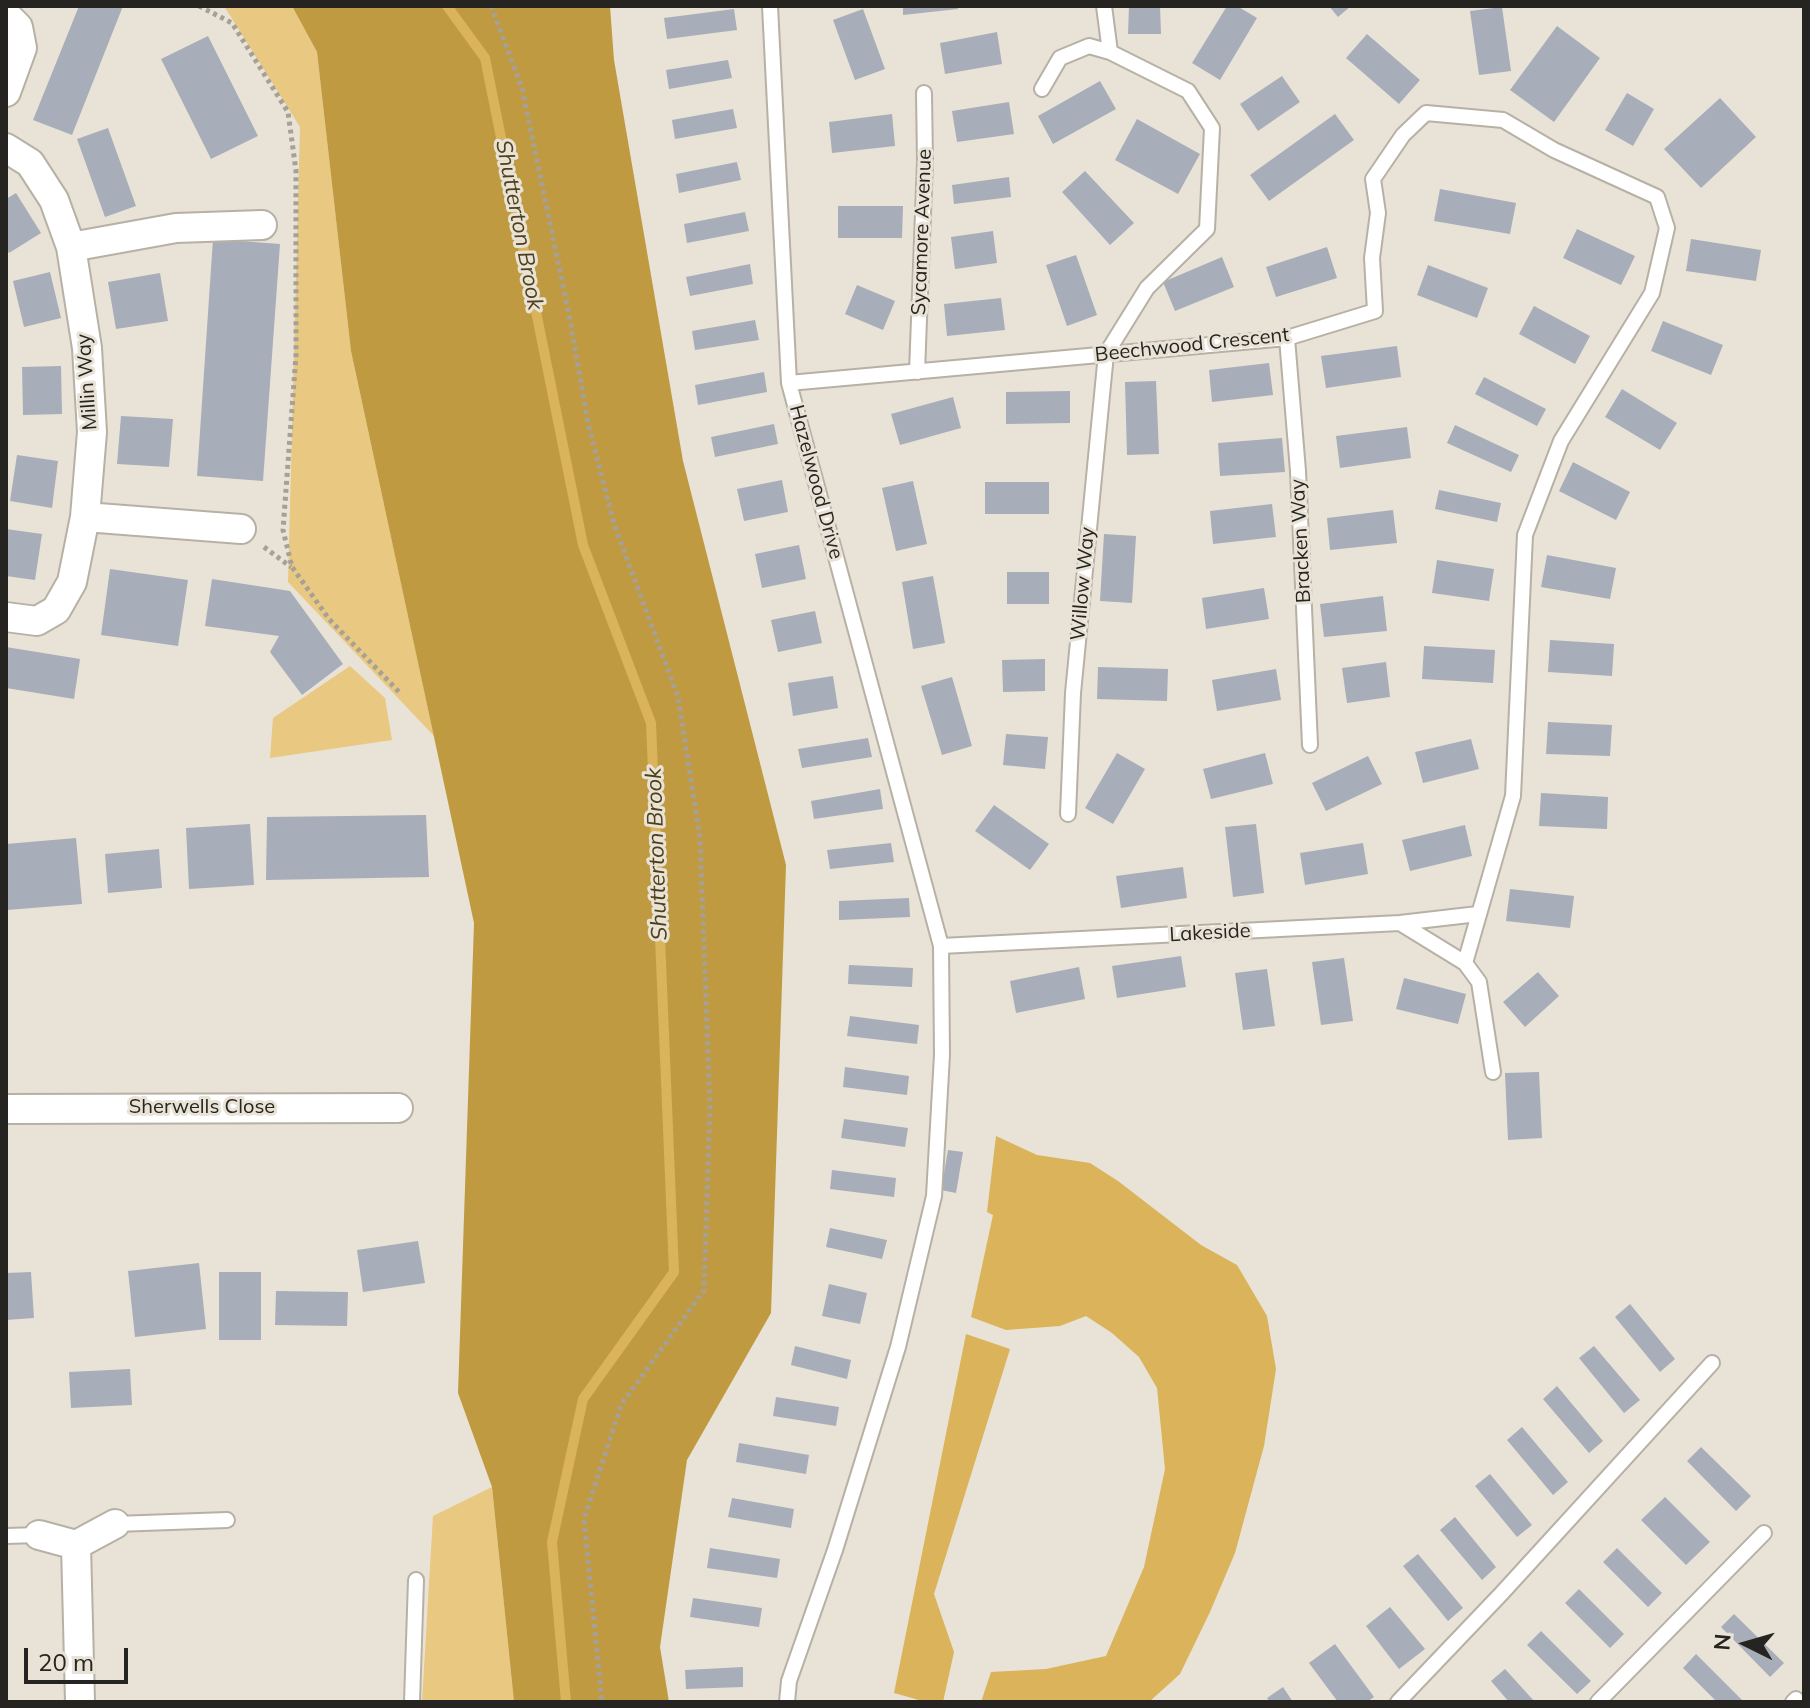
<!DOCTYPE html>
<html>
<head>
<meta charset="utf-8">
<style>
	body { margin:0 }
	#map { position:relative; width:1810px; height:1708px; overflow:hidden; background:#e8e3d6; font-family:Mulish,sans-serif }
	canvas { display:block }
	.frame { position:absolute; inset:0; border:8px solid #262420; pointer-events:none }
	.north { position:absolute; left:1706px; top:1604px; width:80px; height:80px; -webkit-text-stroke:6px #e8e3d6; paint-order:stroke; rotate:275deg; font-size:22px; font-weight:700; line-height:32px; text-align:center; color:#262420 }
	.north::after { content:''; display:block; margin:auto; width:28px; height:36px; background:#262420; clip-path:polygon(50% 0,100% 100%,50% 72%,0 100%) }
	.scale { position:absolute; left:24px; top:1648px; width:104px; height:36px; box-sizing:border-box; border:4px solid #262420; border-top:0; padding-left:10px; font-size:24px; line-height:28px; white-space:nowrap; color:#262420; -webkit-text-stroke:6px #e8e3d6; paint-order:stroke }
</style>
</head>
<body>
<div id="map">
<canvas width="1810" height="1708"></canvas>
<div class="frame"></div>
<div class="north">N</div>
<div class="scale">20 m</div>
</div>
<script>
const c = document.querySelector('canvas').getContext('2d');
c.lineJoin = 'round';
function fillPath(path, color) { c.fillStyle = color; c.fill(path, 'evenodd'); }
const poly = rows => new Path2D(rows.map(r => 'M' + r).join(''));
function strokePath(path, color, width, dash) { c.strokeStyle = color; c.lineWidth = width; c.lineCap = dash ? 'butt' : 'round'; c.setLineDash(dash || []); c.stroke(path); }
function drawText(font, color, halo, rows, align = 'center') {
  c.font = font + ' Mulish,sans-serif'; c.lineWidth = 6; c.setLineDash([]); c.textBaseline = 'middle'; c.strokeStyle = halo; c.fillStyle = color; for (const [text, x, y, turn = 0] of rows) {
    c.save(); c.translate(x, y); c.rotate((+turn || 0) * Math.PI / 180); c.textAlign = isNaN(turn) ? turn : align; if (halo) c.strokeText(text, 0, 0); c.fillText(text, 0, 0); c.restore();
  }
}
const green = poly([
	[224,6,292,6,317,52,351,351,434,736,288,582,300,127],
	[350,666,385,698,392,740,270,758,273,718],
	[492,1487,514,1702,422,1702,433,1516]
]);
const forest = poly([
	[292,6,610,6,614,60,683,461,786,865,771,1313,687,1460,660,1647,669,1702,514,1702,492,1487,458,1393,474,923,351,351,317,52]
]);
const water = poly([
	[996,1136,1037,1155,1090,1163,1118,1181,1201,1245,1237,1265,1267,1316,1276,1369,1264,1446,1235,1553,1210,1612,1180,1674,1149,1702,981,1702,991,1672,1046,1669,1106,1656,1144,1567,1165,1469,1157,1388,1139,1357,1112,1333,1086,1316,1060,1326,1006,1330,971,1317,993,1215,987,1212],
	[966,1334,1010,1349,934,1594,954,1652,943,1702,926,1702,894,1693]
]);
const stream = poly([
	[447,6,485,58,583,545,651,723,674,1272,583,1399,552,1542,566,1702]
]);
const building = poly([
	[79,6,123,6,72,135,33,120],
	[903,6,957,6,958,9,903,15],
	[1129,6,1160,6,1161,34,1128,34],
	[1227,6,1237,6,1257,18,1220,80,1192,63],
	[1329,6,1351,6,1338,17],
	[1502,7,1511,71,1479,75,1470,11],
	[734,9,737,30,667,39,664,18],
	[863,9,885,69,855,80,833,20],
	[1557,26,1600,58,1554,122,1510,90],
	[997,32,1002,64,945,74,940,43],
	[1367,34,1420,80,1399,104,1346,58],
	[208,36,258,136,211,159,161,59],
	[728,60,732,78,669,89,666,70],
	[1282,76,1300,102,1258,131,1240,104],
	[1100,81,1116,109,1053,144,1038,116],
	[1627,93,1654,109,1633,146,1605,130],
	[1720,98,1756,137,1701,188,1664,149],
	[1009,102,1014,134,957,142,952,111],
	[733,109,737,128,675,139,672,120],
	[892,114,895,146,832,153,829,122],
	[1335,114,1354,140,1269,201,1250,175],
	[1137,119,1200,154,1178,194,1115,160],
	[108,128,136,206,105,217,77,139],
	[737,162,741,180,679,193,676,174],
	[1085,171,1134,223,1110,245,1062,192],
	[1009,177,1011,197,954,204,952,185],
	[1440,189,1516,203,1510,234,1434,221],
	[16,193,41,233,9,253,6,248,6,199],
	[838,206,903,206,902,238,838,238],
	[745,212,749,231,687,243,684,224],
	[1577,229,1635,256,1621,285,1563,258],
	[993,231,997,263,955,269,951,237],
	[213,239,280,244,263,481,197,476],
	[1691,239,1761,250,1756,281,1686,271],
	[1327,247,1337,278,1276,297,1266,267],
	[1076,255,1097,315,1067,326,1046,265],
	[1222,257,1234,287,1175,311,1163,282],
	[750,264,753,284,690,296,686,277],
	[1428,265,1488,288,1477,318,1417,295],
	[50,272,61,318,24,327,13,281],
	[160,273,168,321,116,329,108,282],
	[857,285,895,301,883,330,845,314],
	[1001,298,1005,330,947,336,944,304],
	[1534,306,1590,336,1575,364,1519,334],
	[755,320,759,340,695,350,692,331],
	[1663,321,1723,345,1711,375,1651,351],
	[1397,346,1401,377,1326,388,1321,356],
	[1269,363,1273,395,1212,402,1209,370],
	[61,366,62,414,23,415,22,367],
	[764,372,767,392,698,405,695,385],
	[1484,377,1546,409,1537,426,1475,394],
	[1156,381,1159,454,1127,455,1125,382],
	[1622,389,1677,423,1660,450,1605,417],
	[1070,391,1070,423,1006,424,1006,392],
	[953,397,961,428,900,445,891,414],
	[121,416,173,419,169,467,117,464],
	[774,424,778,444,715,457,711,437],
	[1455,425,1519,455,1511,472,1447,443],
	[1407,427,1411,458,1340,468,1336,436],
	[1282,438,1285,472,1220,476,1218,443],
	[17,455,58,461,52,508,10,501],
	[1573,462,1630,492,1616,520,1559,491],
	[782,480,788,512,744,521,737,489],
	[913,481,927,544,896,551,882,488],
	[985,482,1049,482,1049,514,985,514],
	[1439,490,1501,503,1497,522,1435,509],
	[1272,504,1276,537,1213,544,1210,511],
	[1393,510,1397,543,1330,550,1327,518],
	[6,529,42,534,35,580,6,576],
	[1104,534,1136,536,1132,603,1100,601],
	[799,545,806,579,762,588,755,554],
	[1547,555,1616,568,1610,599,1541,587],
	[1437,560,1494,569,1489,601,1432,593],
	[110,569,188,580,178,646,101,635],
	[1007,572,1049,572,1049,604,1007,604],
	[933,576,945,643,913,649,902,582],
	[212,579,290,591,343,664,302,695,270,652,279,636,205,626],
	[1264,588,1269,619,1206,629,1202,598],
	[1383,596,1387,631,1324,637,1320,604],
	[815,611,822,643,778,652,771,620],
	[1550,640,1614,644,1612,676,1548,672],
	[1424,646,1495,650,1493,683,1422,679],
	[6,647,80,659,74,699,6,688],
	[1045,659,1045,691,1003,692,1002,660],
	[1386,662,1390,697,1347,703,1342,668],
	[1098,667,1168,669,1167,701,1097,699],
	[1276,669,1281,700,1217,711,1212,680],
	[833,676,838,708,793,716,788,683],
	[952,677,972,746,942,755,921,686],
	[1548,722,1612,725,1610,756,1546,754],
	[1006,734,1048,737,1045,769,1003,765],
	[868,738,872,757,802,768,798,749],
	[1471,739,1479,769,1423,783,1415,752],
	[1117,753,1145,769,1113,824,1085,808],
	[1265,753,1273,784,1211,799,1203,769],
	[1368,756,1382,784,1326,811,1312,783],
	[880,789,883,809,814,819,811,801],
	[1541,793,1608,797,1607,829,1539,826],
	[994,805,1049,844,1030,870,975,831],
	[426,815,429,877,266,880,267,817],
	[250,824,254,885,189,889,186,828],
	[1256,824,1264,893,1233,897,1225,827],
	[1465,825,1472,856,1410,871,1402,840],
	[76,838,82,904,7,910,6,844],
	[891,843,894,862,830,869,827,850],
	[1363,843,1368,874,1305,885,1300,853],
	[159,849,162,888,108,893,105,854],
	[1183,867,1187,898,1121,908,1116,876],
	[1510,889,1574,896,1570,928,1506,921],
	[909,898,910,917,839,920,839,901],
	[1181,956,1186,987,1117,998,1112,966],
	[1344,958,1353,1021,1321,1025,1312,962],
	[849,965,913,968,912,987,848,984],
	[1079,967,1085,999,1016,1013,1010,981],
	[1267,969,1275,1026,1243,1030,1235,973],
	[1538,972,1559,996,1525,1027,1503,1002],
	[1404,978,1466,994,1458,1024,1396,1009],
	[850,1016,919,1025,917,1044,847,1036],
	[845,1067,909,1076,907,1095,843,1087],
	[1539,1072,1542,1138,1508,1140,1505,1073],
	[844,1119,908,1128,905,1147,841,1138],
	[948,1150,963,1152,956,1193,941,1190],
	[832,1170,896,1178,894,1197,830,1189],
	[830,1228,887,1240,882,1259,826,1247],
	[418,1241,425,1283,363,1292,357,1250],
	[199,1263,206,1329,135,1337,128,1271],
	[31,1272,34,1318,6,1320,6,1273],
	[219,1272,261,1272,261,1340,219,1340],
	[829,1284,867,1293,860,1324,822,1316],
	[276,1291,348,1292,347,1326,275,1325],
	[1630,1304,1675,1359,1660,1372,1615,1317],
	[795,1346,851,1360,847,1379,791,1365],
	[1594,1346,1640,1400,1624,1413,1579,1358],
	[130,1369,132,1405,71,1408,69,1372],
	[1557,1386,1603,1441,1589,1453,1543,1399],
	[776,1397,839,1407,836,1426,773,1416],
	[1522,1427,1568,1482,1553,1495,1507,1440],
	[739,1443,809,1455,806,1474,736,1462],
	[1701,1447,1751,1496,1736,1511,1687,1461],
	[1490,1474,1532,1525,1517,1537,1475,1486],
	[1665,1497,1710,1542,1686,1565,1641,1520],
	[732,1498,794,1509,791,1528,728,1517],
	[1455,1517,1496,1567,1482,1580,1440,1530],
	[710,1548,780,1559,777,1578,707,1568],
	[1617,1548,1662,1593,1648,1607,1603,1562],
	[1418,1554,1463,1608,1448,1621,1403,1566],
	[1579,1589,1624,1634,1610,1648,1565,1603],
	[693,1598,762,1608,759,1627,690,1617],
	[1390,1607,1425,1649,1399,1669,1366,1626],
	[1734,1614,1784,1663,1770,1677,1721,1627],
	[1541,1631,1591,1681,1577,1694,1527,1645],
	[1335,1644,1374,1697,1367,1702,1338,1702,1309,1663],
	[1696,1654,1744,1702,1717,1702,1683,1668],
	[743,1667,743,1687,686,1689,685,1670],
	[1505,1669,1535,1702,1509,1702,1491,1681],
	[1283,1687,1293,1702,1270,1702,1267,1698]
]);
const path = poly([
	[199,6,232,23,288,112,296,171,296,355,283,530,292,567,329,619,399,692],
	[491,6,522,88,570,320,588,423,614,524,678,697,700,838,710,1106,704,1290,621,1405,584,1519,602,1702],
	[264,547,291,567]
]);
const service = poly([
	[770,6,789,383,941,946,942,1055,934,1196,898,1347,835,1550,789,1681,787,1702],
	[1104,6,1110,52],
	[1042,89,1060,58,1089,46,1110,52,1188,91,1212,128,1207,229,1147,288,1106,354,1073,693,1068,814],
	[1287,338,1298,471,1310,745],
	[917,372,925,161,924,93],
	[789,383,1287,338,1375,311,1372,258,1378,213,1373,179,1403,135,1426,113,1503,120,1554,150,1657,197,1667,228,1652,293,1561,441,1525,535,1513,796,1465,963,1479,982,1493,1072],
	[1400,923,1465,963],
	[941,946,1400,923,1478,914],
	[115,1524,227,1520],
	[6,1536,39,1535],
	[412,1702,416,1580],
	[1398,1702,1502,1593,1712,1363],
	[1598,1702,1764,1533],
	[1793,1702,1796,1699]
]);
const minor = poly([
	[6,15,18,27,22,48,6,92],
	[6,148,30,163,54,200,71,247,87,348,92,432,85,517,72,582,56,610,37,621,6,617],
	[71,247,176,228,262,225],
	[85,517,241,529],
	[6,1109,398,1108],
	[39,1535,76,1545,115,1524],
	[76,1545,80,1702]
]);
const streetNames = [
	["Sycamore Avenue",922,232,-88],
	["Beechwood Crescent",1192,345,-6],
	["Millin Way",87,382,-94],
	["Hazelwood Drive",816,482,75],
	["Bracken Way",1301,541,-93],
	["Willow Way",1083,584,-85],
	["Lakeside",1210,933,-3],
	["Sherwells Close",202,1107]
];
const waterNames = [
	["Shutterton Brook",519,225,79],
	["Shutterton Brook",657,854,-92]
];
fillPath(green, '#e9c881');
fillPath(forest, '#c09a40');
fillPath(water, '#dab35a');
strokePath(stream, '#dab35a', 10);
fillPath(building, '#a7aeb9');
strokePath(service, '#b7b1a5', 18);
strokePath(minor, '#b7b1a5', 32);
strokePath(path, '#a5a197', 5, [4, 4]);
strokePath(service, '#fff', 14);
strokePath(minor, '#fff', 28);
drawText('20px', '#262420', '#e8e3d6', streetNames);
drawText('italic 22px', '#4f3f19', '#e8e3d6', waterNames);
</script>
</body>
</html>
